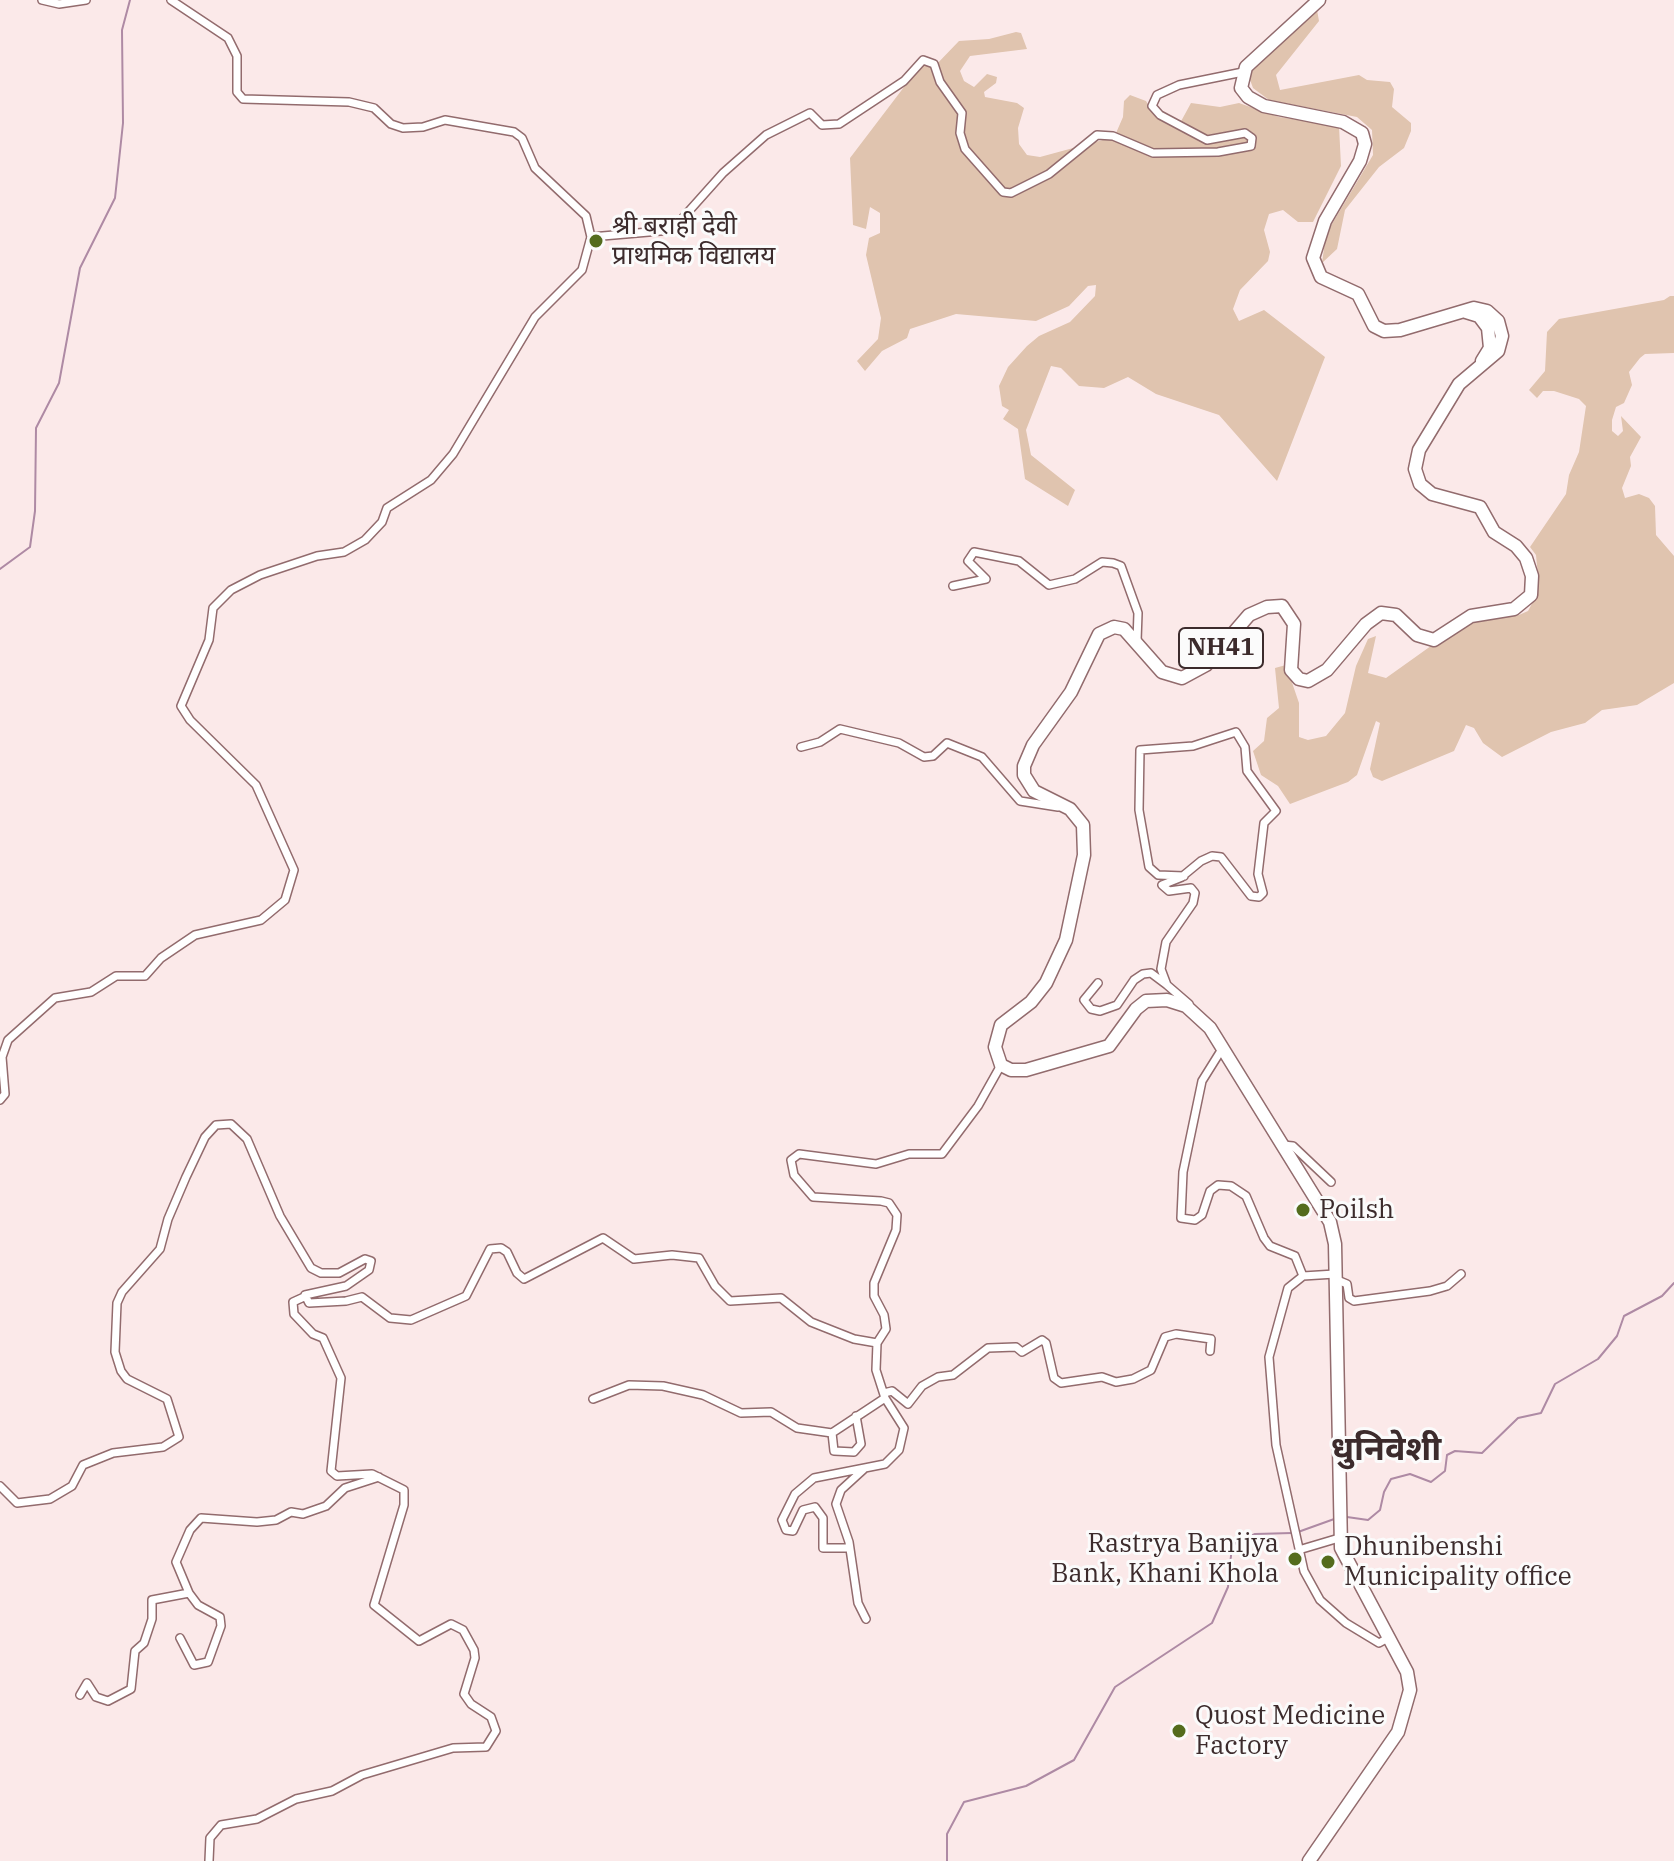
<!DOCTYPE html>
<html>
<head>
<meta charset="utf-8">
<style>
	body { margin:0 }
	canvas { display:block; background:#fbe9e9 }
</style>
</head>
<body>
<canvas width="1674" height="1861"></canvas>
<script>
const c = document.querySelector('canvas').getContext('2d');
c.lineJoin = 'round';
function fillPath(path, color) { c.fillStyle = color; c.fill(path, 'evenodd'); }
const poly = rows => new Path2D(rows.map(r => 'M' + r).join(''));
function strokePath(path, color, width, dash) { c.strokeStyle = color; c.lineWidth = width; c.lineCap = dash ? 'butt' : 'round'; c.setLineDash(dash || []); c.stroke(path); }
function drawText(font, color, halo, rows, align = 'center') {
  c.font = font + ' "IBM Plex Serif","Noto Sans Devanagari",serif'; c.lineWidth = 6; c.setLineDash([]); c.textBaseline = 'middle'; c.strokeStyle = halo; c.fillStyle = color; for (const [text, x, y, turn = 0] of rows) {
    c.save(); c.translate(x, y); c.rotate((+turn || 0) * Math.PI / 180); c.textAlign = isNaN(turn) ? turn : align; if (halo) c.strokeText(text, 0, 0); c.fillText(text, 0, 0); c.restore();
  }
}
const green = poly([
	[1317,10,1319,21,1276,75,1280,90,1359,75,1367,80,1390,82,1394,89,1392,107,1411,123,1411,131,1404,148,1379,167,1345,210,1337,249,1322,263,1326,234,1373,155,1372,130,1357,117,1269,100,1253,88,1249,77,1253,67],
	[1016,32,1021,33,1027,49,970,56,960,71,964,81,974,87,987,74,997,77,996,83,984,92,985,97,1017,103,1024,108,1018,128,1019,144,1027,155,1040,157,1110,138,1113,140,1123,117,1124,101,1130,95,1146,101,1151,109,1179,125,1191,103,1220,107,1239,103,1279,117,1339,126,1341,166,1313,222,1298,222,1283,210,1269,214,1264,230,1270,252,1268,261,1240,290,1233,309,1239,321,1264,310,1325,357,1277,481,1219,415,1156,394,1128,377,1104,388,1079,386,1061,368,1051,366,1026,430,1031,455,1075,490,1068,506,1025,479,1018,429,1003,419,1009,410,1002,406,999,386,1008,367,1027,346,1039,336,1070,322,1095,296,1096,285,1088,286,1069,306,1036,321,956,314,910,329,907,338,882,351,865,371,857,361,878,339,881,318,866,255,869,238,880,233,880,213,870,207,866,229,853,225,850,158,920,66,928,65,933,68,959,41,989,39],
	[1670,296,1674,296,1674,353,1645,354,1640,358,1629,372,1632,385,1624,403,1616,407,1612,420,1612,431,1618,436,1623,431,1621,416,1641,437,1630,457,1631,466,1622,488,1625,498,1639,494,1649,498,1655,506,1656,535,1674,556,1674,683,1637,705,1602,710,1585,723,1551,732,1502,757,1483,743,1474,728,1466,725,1454,751,1382,781,1373,777,1370,769,1380,723,1376,721,1357,775,1348,782,1290,804,1278,786,1261,775,1253,751,1264,741,1267,718,1279,708,1275,668,1286,665,1299,703,1299,737,1308,740,1326,736,1345,713,1356,666,1368,639,1376,636,1368,673,1386,678,1466,621,1519,615,1528,611,1535,598,1538,576,1536,555,1530,547,1566,494,1569,475,1579,452,1586,406,1579,399,1554,391,1543,391,1537,398,1529,390,1545,371,1547,332,1559,319,1664,300]
]);
const stream = poly([
	[0,569,30,547,35,511,36,428,59,383,80,268,115,198,123,123,122,30,130,0],
	[1347,1517,1368,1520,1380,1510,1384,1492,1391,1479,1410,1474,1431,1482,1445,1471,1447,1455,1455,1451,1482,1453,1518,1418,1541,1413,1555,1384,1598,1359,1617,1336,1624,1316,1662,1296,1674,1283],
	[1298,1532,1337,1518],
	[947,1861,947,1834,964,1802,1026,1786,1074,1760,1115,1687,1212,1623,1228,1587,1232,1545,1255,1534,1292,1533]
]);
const street = poly([
	[42,0,59,4,86,0],
	[171,0,228,38,237,56,237,92,243,99,349,102,374,108,391,124,403,128,423,127,445,120,514,132,522,138,535,168,586,216,591,237,672,230,723,173,766,135,810,113,822,125,839,124,904,81,923,60,934,64,940,82,962,113,960,133,965,149,1003,192,1011,193,1049,174,1097,135,1113,136,1153,153,1218,152,1251,146,1252,138,1245,133,1207,140,1160,115,1152,106,1157,95,1179,85,1243,72],
	[953,586,986,579,968,561,974,552,1019,561,1049,585,1075,579,1102,562,1113,563,1121,566,1138,613,1137,641],
	[801,747,820,742,840,729,899,743,924,757,933,756,947,743,982,757,1020,801,1058,807],
	[1184,876,1158,875,1149,867,1139,810,1140,750,1193,746,1236,732,1245,747,1247,771,1276,811,1264,823,1258,874,1263,893,1259,897,1251,896,1221,857,1212,856,1201,861,1184,875],
	[1182,877,1162,885,1169,891,1191,888,1195,893,1193,903,1166,942,1161,969,1167,985,1189,1004],
	[1098,983,1084,1000,1091,1009,1100,1011,1117,1005,1134,980,1143,974,1151,973,1167,985],
	[1222,1049,1202,1081,1183,1172,1181,1218,1195,1220,1202,1215,1210,1191,1218,1185,1231,1186,1246,1196,1264,1238,1270,1246,1295,1256,1303,1276,1335,1274],
	[0,1100,5,1094,2,1057,8,1040,55,998,91,992,116,976,145,976,161,958,195,935,261,920,285,900,294,870,256,785,190,720,181,706,209,640,213,608,231,590,260,575,317,556,344,552,365,540,382,522,387,508,431,480,453,454,535,317,582,270,591,237],
	[1283,1145,1293,1146,1331,1182],
	[1303,1276,1288,1288,1269,1357,1276,1445,1304,1571,1320,1600,1346,1623,1379,1643,1388,1638],
	[1335,1279,1347,1284,1349,1298,1354,1301,1430,1291,1447,1286,1461,1274],
	[884,1393,892,1391,908,1404,922,1386,938,1377,953,1375,988,1348,1016,1347,1022,1352,1042,1340,1046,1343,1054,1378,1061,1383,1102,1377,1116,1382,1133,1379,1151,1370,1165,1337,1176,1334,1211,1339,1210,1351],
	[593,1399,629,1385,663,1386,703,1395,741,1413,771,1412,797,1428,832,1433,885,1398],
	[832,1433,834,1451,854,1452,861,1444,856,1416],
	[864,1469,841,1490,836,1504,849,1542,858,1603,866,1619],
	[0,1486,17,1503,50,1499,72,1486,83,1465,113,1453,163,1447,179,1437,167,1399,127,1379,121,1371,115,1352,117,1303,122,1292,160,1249,168,1219,186,1177,205,1137,216,1125,231,1124,247,1139,280,1216,311,1268,321,1273,339,1273,365,1259,371,1261,369,1270,346,1286,305,1295,309,1303,346,1301,362,1297,390,1318,411,1320,466,1296,490,1249,501,1248,507,1252,517,1273,524,1279,603,1238,634,1259,672,1255,699,1258,715,1286,730,1301,781,1298,811,1322,854,1339,877,1343,886,1329,884,1315,874,1296,874,1283,896,1230,897,1215,889,1203,881,1201,813,1197,794,1175,791,1160,799,1154,876,1164,909,1154,942,1154,978,1106,1001,1065],
	[849,1548,823,1548,823,1518,815,1507,803,1510,793,1531,786,1530,782,1520,795,1494,814,1478,885,1464,899,1450,904,1428,885,1398,876,1370,877,1343],
	[1302,1549,1339,1538],
	[180,1638,194,1665,208,1662,221,1626,220,1617,198,1605,189,1593,176,1562,190,1530,201,1518,257,1522,276,1520,291,1512,303,1514,326,1506,345,1488,379,1477],
	[80,1695,87,1683,96,1697,108,1701,131,1689,135,1651,144,1643,152,1619,152,1600,189,1593],
	[209,1861,210,1838,221,1825,257,1819,296,1799,332,1791,362,1775,453,1748,486,1747,496,1731,491,1717,471,1704,464,1694,475,1658,474,1650,463,1630,451,1624,419,1641,374,1605,404,1505,404,1490,372,1474,337,1476,331,1471,341,1378,323,1338,313,1334,294,1314,293,1302,304,1297]
]);
const highway = poly([
	[1466,312,1479,316,1488,328,1490,348,1482,361],
	[1309,1861,1398,1732,1410,1690,1407,1672,1341,1548,1335,1244,1330,1222,1210,1028,1186,1006,1167,1000,1146,1001,1136,1009,1109,1046,1026,1070,1011,1070,1001,1065,995,1047,1001,1025,1031,1002,1046,983,1066,940,1084,855,1083,825,1070,809,1034,791,1024,775,1024,766,1033,745,1071,692,1099,634,1114,627,1124,629,1162,672,1182,678,1206,665,1249,615,1267,607,1282,606,1294,624,1291,670,1299,679,1308,681,1327,670,1366,624,1381,613,1396,615,1417,635,1434,640,1471,616,1514,609,1531,595,1532,576,1526,558,1516,546,1494,532,1480,507,1432,494,1420,484,1415,469,1419,450,1459,384,1498,351,1502,336,1498,321,1487,311,1474,308,1400,330,1384,331,1374,326,1358,294,1321,277,1313,258,1325,221,1360,161,1365,144,1362,133,1343,122,1264,106,1248,97,1241,88,1246,67,1319,0]
]);
const markers = [
	[596,241,8,"#546c1d"],
	[1303,1210,8,"#546c1d"],
	[1295,1559,8,"#546c1d"],
	[1328,1562,8,"#546c1d"],
	[1179,1731,8,"#546c1d"]
];
const shields = [
	[1221,648,84]
];
const shieldNames = [
	["NH41",1221,648]
];
const poiNames = [
	["श्री बराही देवी",612,226],
	["प्राथमिक विद्यालय",612,256],
	["Poilsh",1319,1210],
	["Rastrya Banijya",1279,1544,"right"],
	["Bank, Khani Khola",1279,1574,"right"],
	["Dhunibenshi",1344,1547],
	["Municipality office",1344,1577],
	["Quost Medicine",1195,1716],
	["Factory",1195,1746]
];
const districtNames = [
	["धुनिवेशी",1386,1450]
];
fillPath(green, '#e0c4af');
strokePath(stream, '#ae8aa4', 2);
strokePath(street, '#926b6d', 10);
strokePath(highway, '#926b6d', 15);
strokePath(street, '#fff', 7);
strokePath(highway, '#fff', 12);
for (const [x, y, r, color] of markers) { const dot = new Path2D(); dot.arc(x, y, r, 0, 2 * Math.PI); c.fillStyle = color; c.fill(dot); strokePath(dot, '#fbfbfb', 3); }
for (const [x, y, w] of shields) { const box = new Path2D(); box.roundRect(x - w / 2, y - 20, w, 40, 6); c.fillStyle = '#fbfbfb'; c.fill(box); strokePath(box, '#3c2b2c', 2); }
drawText('bold 24px', '#3c2b2c', null, shieldNames);
drawText('26px', '#3c2b2c', '#fbfbfb', poiNames, 'left');
drawText('bold 34px', '#3c2b2c', '#fbfbfb', districtNames);
</script>
</body>
</html>
